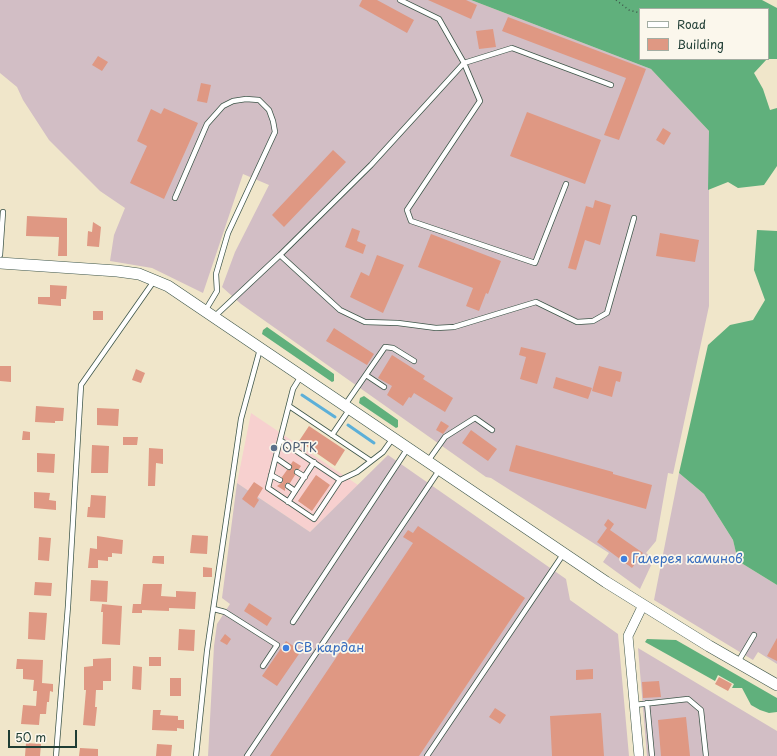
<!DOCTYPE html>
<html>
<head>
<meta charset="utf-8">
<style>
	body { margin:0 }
	#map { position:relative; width:777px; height:756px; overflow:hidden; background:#f0e6ca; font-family:"Playpen Sans",sans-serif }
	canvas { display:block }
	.legend { position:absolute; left:639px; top:8px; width:130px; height:52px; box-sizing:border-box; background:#fbf7ec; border:1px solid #a3ada2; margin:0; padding:5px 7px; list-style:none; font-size:12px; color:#1f3d34 }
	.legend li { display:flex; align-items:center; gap:8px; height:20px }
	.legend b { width:20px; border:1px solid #a3ada2 }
	.scale { position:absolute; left:8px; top:730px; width:69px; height:18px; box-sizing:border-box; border:2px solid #1f3d34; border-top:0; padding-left:5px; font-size:12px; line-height:14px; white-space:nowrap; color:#1f3d34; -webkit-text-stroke:3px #fbf7ec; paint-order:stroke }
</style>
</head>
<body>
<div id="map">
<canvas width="777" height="756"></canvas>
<ul class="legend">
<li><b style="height:5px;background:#fff"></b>Road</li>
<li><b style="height:11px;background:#df9883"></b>Building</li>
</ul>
<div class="scale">50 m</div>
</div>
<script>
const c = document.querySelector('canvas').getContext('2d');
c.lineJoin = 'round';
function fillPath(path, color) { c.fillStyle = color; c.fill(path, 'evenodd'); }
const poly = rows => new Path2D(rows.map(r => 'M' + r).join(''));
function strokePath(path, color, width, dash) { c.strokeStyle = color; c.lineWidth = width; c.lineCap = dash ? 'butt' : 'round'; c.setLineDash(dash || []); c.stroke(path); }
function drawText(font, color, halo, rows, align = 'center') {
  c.font = font + ' "Playpen Sans",sans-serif'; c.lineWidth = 3.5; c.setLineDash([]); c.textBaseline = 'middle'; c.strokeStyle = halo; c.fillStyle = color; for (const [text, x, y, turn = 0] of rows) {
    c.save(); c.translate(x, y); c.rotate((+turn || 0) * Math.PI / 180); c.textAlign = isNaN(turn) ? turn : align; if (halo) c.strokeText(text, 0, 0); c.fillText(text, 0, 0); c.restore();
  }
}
const built = poly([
	[251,413,358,485,310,532,237,483]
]);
const industrial = poly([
	[0,0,471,0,651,69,709,131,709,306,673,474,668,473,656,541,646,553,654,559,640,589,603,562,609,553,491,478,486,477,241,304,222,287,235,252,269,185,243,174,203,293,152,268,110,261,114,235,125,208,100,191,49,140,23,100,17,87,0,73],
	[388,455,566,579,570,600,618,634,629,756,208,756,214,646,217,624,230,604,222,598,237,483,310,532],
	[679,473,704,494,733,540,738,561,777,585,777,664,758,652,753,660,654,600],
	[638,648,777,731,777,756,647,756]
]);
const forest = poly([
	[471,0,762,0,777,8,777,59,767,59,754,73,763,89,770,110,777,108,777,166,764,185,738,188,728,182,708,190,709,131,651,69],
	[640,9,768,9,768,59,640,59],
	[757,230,777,231,777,585,738,561,733,540,704,494,679,473,708,345,730,325,753,320,765,300,754,270],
	[267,327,334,374,334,381,332,382,262,334,263,330],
	[364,396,398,420,398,427,396,428,359,403,360,398],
	[647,639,676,640,777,698,777,712,769,713,760,710,751,705,742,688,732,688,734,684,718,675,715,681,645,642]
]);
const stream = poly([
	[302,395,335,417],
	[348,425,374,443]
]);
const building = poly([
	[362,0,377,0,414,20,407,33,359,6],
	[428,0,466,0,477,5,471,19],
	[508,17,646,69,619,140,604,135,626,78,502,31],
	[493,29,496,47,479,49,476,31],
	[98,56,108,62,102,71,92,65],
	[201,83,211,85,207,103,197,101],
	[164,108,198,123,164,199,130,183,147,146,137,141,151,109,161,114],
	[527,112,601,140,585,184,510,156],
	[663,128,671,133,664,145,656,140],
	[333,150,346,162,284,227,272,215],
	[595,200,611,205,600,245,585,240,576,270,568,268,586,206,593,208],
	[27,216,67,218,67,256,58,256,59,237,26,236],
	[93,222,101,227,99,247,87,246,88,231,92,232],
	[352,228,360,231,357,241,366,245,363,254,345,247],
	[660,233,699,240,695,262,656,256],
	[431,234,501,261,488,294,486,293,479,311,466,306,473,288,418,267],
	[377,255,404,265,383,313,350,297,361,272,369,276],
	[50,285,67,286,66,299,61,299,61,306,38,304,38,297,50,297],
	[93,311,103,311,103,320,93,320],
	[334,328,374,354,367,365,326,341],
	[521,347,546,353,537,384,520,379,526,357,519,355],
	[392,355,425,376,423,379,453,398,445,412,414,393,411,398,409,397,403,406,387,395,392,386,378,378],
	[0,366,11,366,11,382,0,381],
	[599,366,622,372,620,382,616,381,612,397,592,391],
	[136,369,145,373,141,383,132,380],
	[556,377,592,388,588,399,553,388],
	[36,406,64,408,63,421,55,421,55,423,35,422],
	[97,408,119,409,118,426,97,425],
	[441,421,449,426,443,434,436,430],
	[309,426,345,450,335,466,299,441],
	[471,430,497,449,488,461,462,443],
	[23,431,30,432,30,440,22,440],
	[123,437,138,437,137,445,123,445],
	[92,445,109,446,108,473,91,473],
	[516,445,613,472,613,474,652,485,646,509,509,471],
	[149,448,163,449,163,464,156,463,155,486,148,486],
	[37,453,55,454,54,473,37,472],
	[293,461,301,466,299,469,294,470,295,475,290,483,285,484,285,491,277,486,283,482,282,477,287,470,292,469,291,464],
	[316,475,330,485,312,511,298,501],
	[254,482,263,488,257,498,259,500,254,508,242,499],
	[34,492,50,493,49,500,56,501,56,510,34,508],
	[91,495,106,496,105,518,87,517,88,507,90,507],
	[608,519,614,524,610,530,643,553,632,568,597,542,607,528,604,525],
	[418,526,525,598,419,756,270,756,413,543,403,537,408,530,413,533],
	[192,535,208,536,207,554,190,553],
	[97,536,123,540,122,554,112,553,112,557,108,557,108,561,98,560,98,568,88,568,90,548,97,549],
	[39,537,51,538,49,561,38,560],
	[153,556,164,556,164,564,152,563],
	[203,567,212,568,212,577,203,577],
	[91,580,108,581,107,602,90,601],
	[35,582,52,583,51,596,34,595],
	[143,584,162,584,161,596,176,597,176,591,196,592,195,609,169,608,169,611,142,610,142,613,132,613,133,604,141,604],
	[249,603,272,618,267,626,244,611],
	[102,604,122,606,120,645,102,644,103,612,101,612],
	[29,612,47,613,45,640,28,639],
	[179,629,195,630,194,651,178,650],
	[225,634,231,639,227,645,220,641],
	[777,638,777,661,767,656],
	[286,641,301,651,277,686,262,676],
	[149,657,161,657,161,666,149,666],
	[111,658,111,681,103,681,103,690,96,690,95,707,97,707,95,726,83,725,86,690,84,690,84,667,93,666,93,659],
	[17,659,43,660,42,683,53,684,53,692,50,691,49,702,47,702,46,714,40,714,39,725,21,724,23,705,36,706,37,691,33,691,34,680,23,679,23,669,16,669],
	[133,666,142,667,141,690,132,689],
	[593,669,593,679,576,680,576,670],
	[719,677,732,684,728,691,715,684],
	[170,678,181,678,181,696,170,696],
	[659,681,661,697,643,698,642,682],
	[495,708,506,715,500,724,489,717],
	[153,710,161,710,160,715,178,716,178,720,184,720,184,729,177,728,177,731,152,730],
	[601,713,604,756,552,756,550,716],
	[686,717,690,756,661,756,658,720],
	[26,743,41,744,40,756,25,756],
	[157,744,172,745,171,756,156,756],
	[80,748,98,749,98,756,79,756]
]);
const path = poly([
	[616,0,629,10,640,13]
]);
const service = poly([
	[566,184,535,263,411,221,407,210,480,101,464,63,512,48,611,85],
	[175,198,207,124,223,106,233,101,246,99,259,100,269,110,273,121,275,132,228,233,216,274,217,291,205,311],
	[0,255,3,212],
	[280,255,340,310,365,322,398,323,436,328,454,327,536,302,577,322,593,321,607,313,634,218],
	[214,317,280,255,371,165,464,63,439,19,400,0],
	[366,375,384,387],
	[301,376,293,389,280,440,340,480,357,472,383,452,393,438],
	[345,405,385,347,393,348,414,361],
	[289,406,371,461],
	[332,435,349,410],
	[280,440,268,488,314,519,340,480],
	[276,458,289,467],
	[428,461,445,437,475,418,492,430],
	[297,472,305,477],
	[271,475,280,480],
	[288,486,295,491],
	[288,502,314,462],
	[214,609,225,612,277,645,263,666],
	[293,622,408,448],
	[738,662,754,635],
	[647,703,652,756],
	[634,705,688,699,701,710,706,756],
	[56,756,68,606,81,385,154,281],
	[196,756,207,651,241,419,260,349],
	[247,756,440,469],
	[427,756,564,553]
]);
const minor = poly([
	[639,756,628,636,643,605]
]);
const tertiary = poly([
	[0,263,117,271,139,274,168,286,606,582,709,646,777,685]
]);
const markers = [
	[274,448,4,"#5c6f8a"],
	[624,559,4,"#3f7fe0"],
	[286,648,4,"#3f7fe0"]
];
const serviceNames = [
	["ОРТК",282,448]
];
const shopNames = [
	["Галерея каминов",632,559],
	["СВ кардан",294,648]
];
fillPath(built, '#f7d0cf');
fillPath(industrial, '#d2bec5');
fillPath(forest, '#60b07c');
strokePath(stream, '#5cafd8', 3);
fillPath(building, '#df9883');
strokePath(service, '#3e564a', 6);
strokePath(minor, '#3e564a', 10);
strokePath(tertiary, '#3e564a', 12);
strokePath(path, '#3e564a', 1.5, [1, 3]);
strokePath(service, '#fff', 4.5);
strokePath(minor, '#fff', 9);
strokePath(tertiary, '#fff', 11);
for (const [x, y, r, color] of markers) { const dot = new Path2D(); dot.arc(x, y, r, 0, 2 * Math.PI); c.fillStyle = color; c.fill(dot); strokePath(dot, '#fbf7ec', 1.5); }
drawText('13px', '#4e5e75', '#fbf7ec', serviceNames, 'left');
drawText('13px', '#366cbe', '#fbf7ec', shopNames, 'left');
</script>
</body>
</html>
